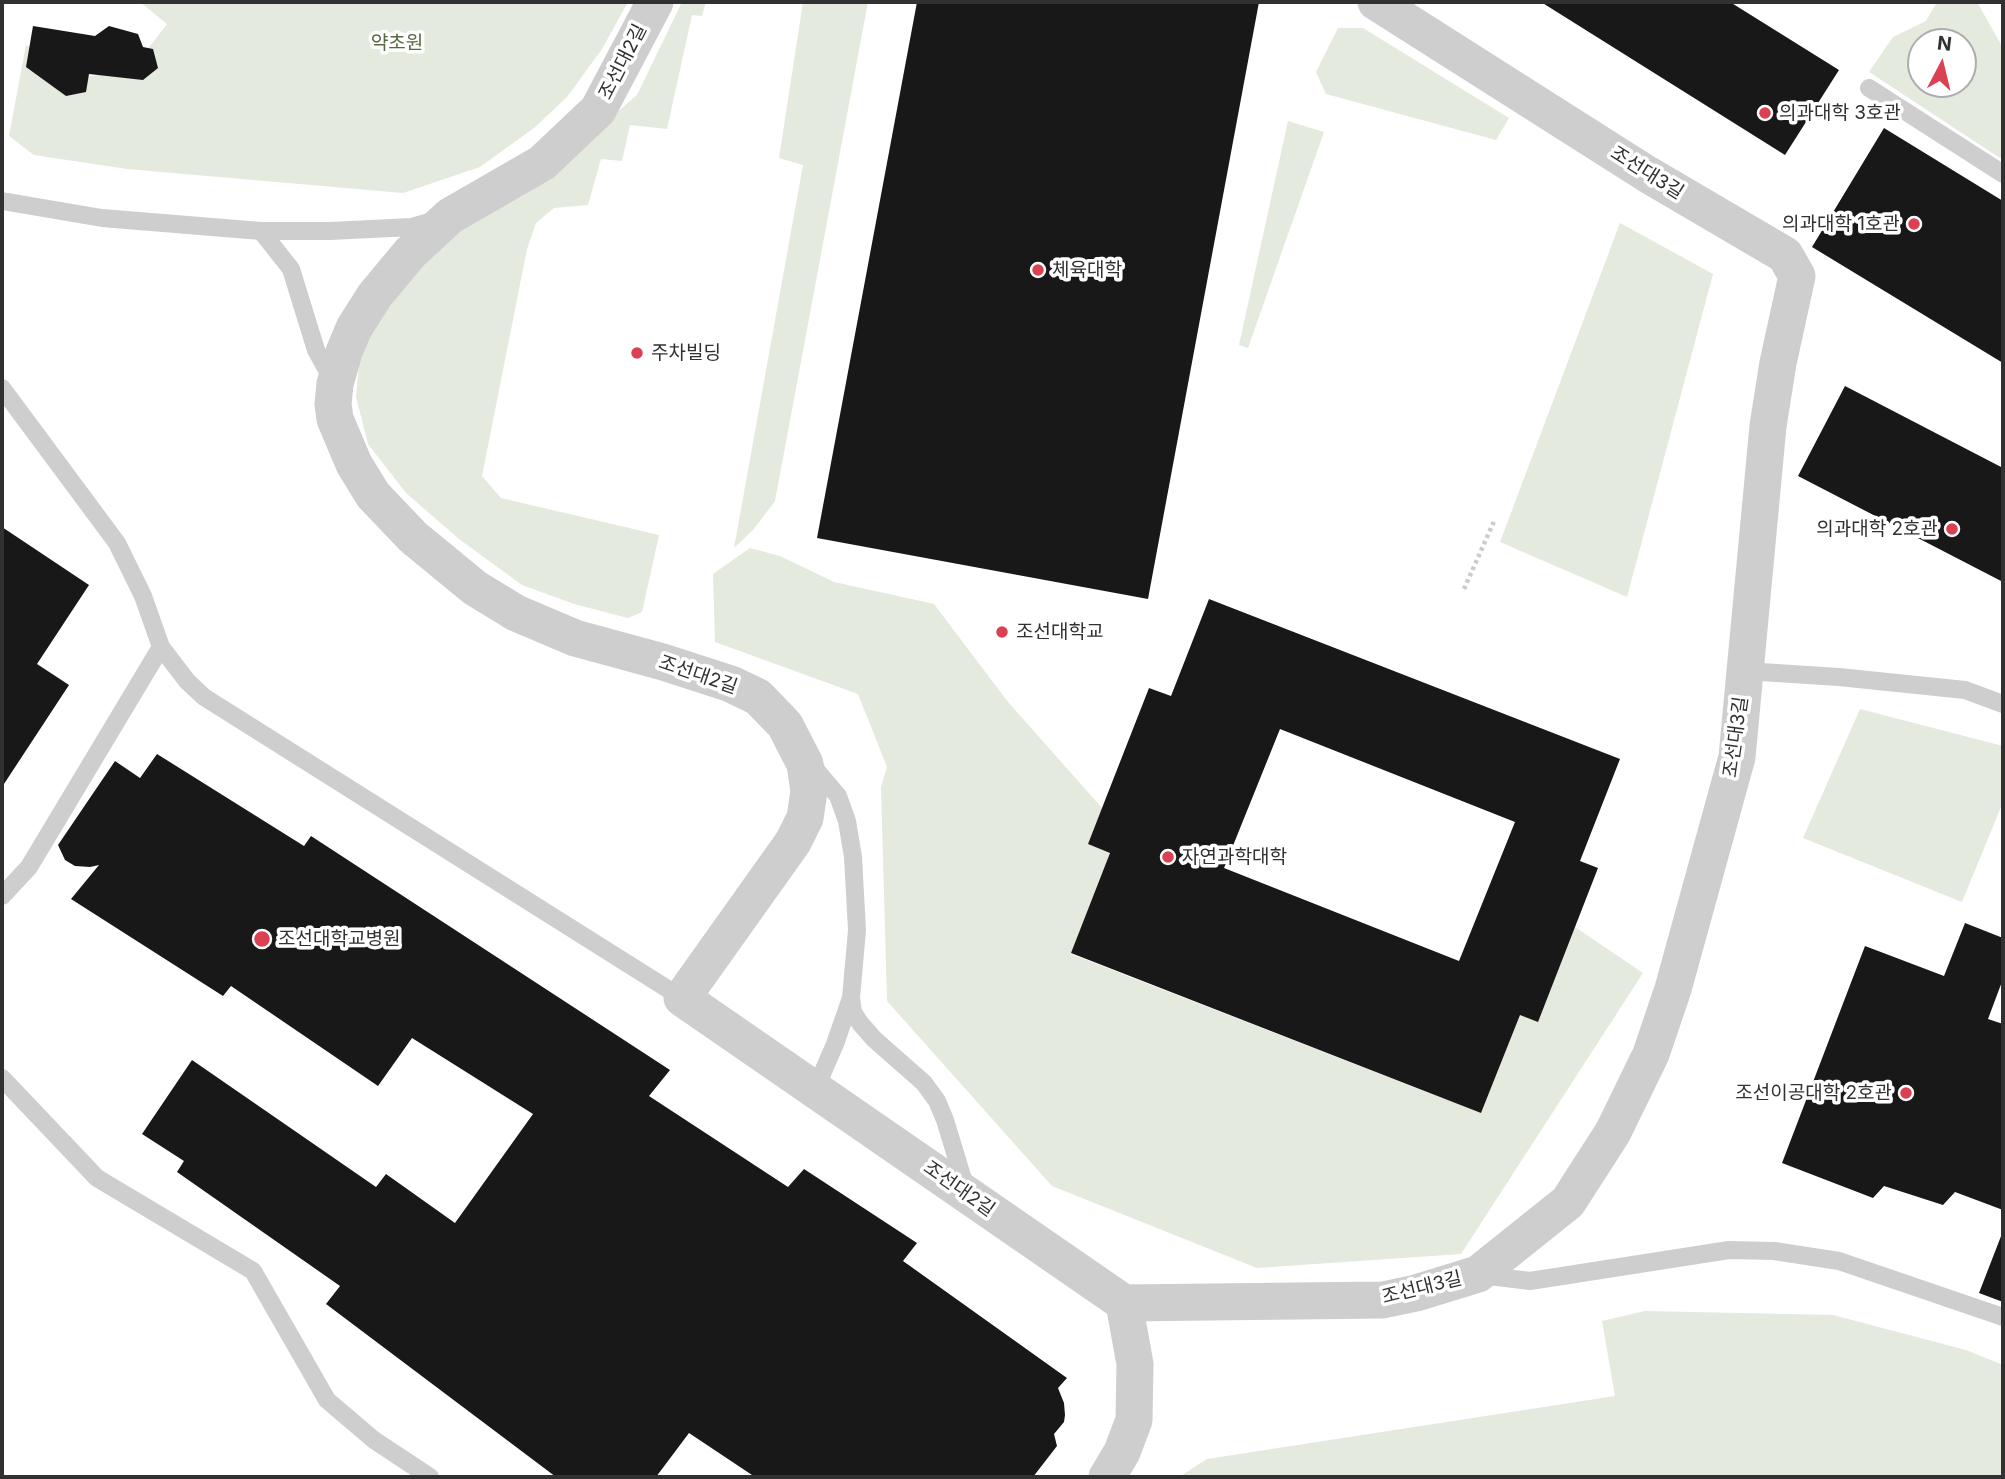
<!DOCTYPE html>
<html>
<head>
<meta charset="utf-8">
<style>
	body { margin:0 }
	#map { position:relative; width:2005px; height:1479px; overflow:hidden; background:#fff; font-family:Inter,sans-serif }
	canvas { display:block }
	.frame { position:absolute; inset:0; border:4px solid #313131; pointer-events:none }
	.north { position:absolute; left:1907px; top:28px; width:70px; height:70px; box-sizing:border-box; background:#fff; border:2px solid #adadad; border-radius:50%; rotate:7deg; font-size:19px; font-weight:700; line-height:28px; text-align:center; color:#313131 }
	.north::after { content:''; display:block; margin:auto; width:24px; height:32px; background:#da4152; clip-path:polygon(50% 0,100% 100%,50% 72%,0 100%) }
</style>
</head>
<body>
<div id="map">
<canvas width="2005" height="1479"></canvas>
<div class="frame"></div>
<div class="north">N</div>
</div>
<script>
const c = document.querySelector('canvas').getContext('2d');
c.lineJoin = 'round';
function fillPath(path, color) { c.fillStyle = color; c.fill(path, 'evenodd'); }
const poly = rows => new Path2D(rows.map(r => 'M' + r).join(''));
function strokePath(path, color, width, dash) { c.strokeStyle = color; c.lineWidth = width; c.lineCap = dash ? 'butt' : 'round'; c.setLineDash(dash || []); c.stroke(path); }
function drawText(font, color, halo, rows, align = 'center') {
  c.font = font + ' Inter,"Noto Sans KR",sans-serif'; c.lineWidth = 7; c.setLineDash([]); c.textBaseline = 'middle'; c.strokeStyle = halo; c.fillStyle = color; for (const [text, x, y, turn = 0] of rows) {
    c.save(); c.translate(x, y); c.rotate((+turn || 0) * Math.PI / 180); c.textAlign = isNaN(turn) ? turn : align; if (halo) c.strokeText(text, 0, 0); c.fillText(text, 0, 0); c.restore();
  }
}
const green = poly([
	[140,2,628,2,602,49,567,97,534,128,480,167,403,193,127,169,34,155,9,136,26,45,79,79,134,67,167,24],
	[682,2,706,2,702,16,692,15,667,129,630,125,622,161,601,159,588,205,554,208,536,223,527,249,482,476,501,498,659,535,642,612,628,618,574,604,522,585,459,539,406,493,368,444,356,397,360,352,375,319,455,228,584,141,637,95],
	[803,2,868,2,775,501,753,530,734,548,803,165,779,158],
	[1937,2,1977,2,2003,48,2003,160,1869,72,1893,37,1926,21],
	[1921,42,1963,42,1963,84,1921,84],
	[1338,28,1363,28,1509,118,1496,140,1326,94,1316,72],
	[1288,121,1324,132,1248,348,1239,345],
	[1620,223,1713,274,1627,597,1500,542],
	[750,548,780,556,834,582,934,604,1008,702,1102,808,1088,844,1110,853,1071,954,1481,1113,1520,1015,1575,927,1643,973,1461,1254,1257,1268,1052,1186,887,1001,881,787,887,767,858,694,715,642,713,574],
	[1860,709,2003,746,2003,802,1962,902,1803,838],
	[1645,1311,1833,1315,1966,1350,2003,1365,2003,1477,1179,1477,1207,1459,1615,1396,1602,1321]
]);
const building = poly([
	[917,2,1259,2,1148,599,817,538],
	[1541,2,1730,2,1839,70,1785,155],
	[33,26,95,36,109,26,138,34,143,47,153,49,158,68,143,80,89,74,86,92,66,96,26,67],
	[1884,128,2003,201,2003,363,1812,247],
	[1845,386,2003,468,2003,582,1798,476],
	[2,527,89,585,37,664,69,685,2,787],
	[1209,599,1620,759,1580,861,1598,868,1538,1022,1520,1015,1481,1113,1071,953,1110,853,1088,844,1102,808,1149,688,1171,696],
	[1280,729,1515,822,1459,961,1224,868],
	[157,754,304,846,311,836,670,1070,649,1096,788,1187,804,1169,917,1243,903,1261,1067,1378,1058,1388,1064,1403,1065,1415,1064,1422,1054,1434,1057,1446,1033,1477,755,1477,689,1433,656,1477,556,1477,326,1304,340,1286,177,1172,184,1161,142,1134,192,1060,376,1187,386,1174,455,1223,533,1114,412,1038,378,1086,231,986,223,996,71,899,99,865,90,867,75,866,65,860,58,845,115,761,140,778],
	[1965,923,2003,938,2003,979,1988,1019,2003,1024,2003,1210,1955,1192,1943,1205,1884,1186,1873,1198,1782,1163,1865,946,1944,976],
	[2003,1231,2003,1302,1979,1293]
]);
const path = poly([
	[1464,589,1495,519]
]);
const service = poly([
	[1869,88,2003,174],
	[2,201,102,218,261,231,330,231,412,227,433,221],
	[261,231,291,269,316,350,333,381],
	[2,388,117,543,143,596,161,647,187,681,204,697,682,998],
	[1745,671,1839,677,1965,690,2003,704],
	[811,764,838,796,847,821,853,857,857,930,851,998,835,1044,815,1090],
	[2,896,29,867,161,647],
	[851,998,853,1012,860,1023,874,1039,924,1083,937,1101,945,1120,966,1189],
	[2,1078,97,1178,253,1271,327,1400,374,1440,430,1477],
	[1481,1275,1530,1281,1729,1250,1774,1251,1839,1261,2003,1317]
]);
const minor = poly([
	[655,2,598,110,542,163,450,216,410,253,375,295,354,328,344,352,335,384,333,404,335,419,354,464,373,495,413,537,475,588,516,613,575,638,663,662,731,684,758,697,785,725,805,764,809,791,805,818,793,842,682,998,1124,1303,1135,1364,1134,1420,1122,1452,1107,1477],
	[1124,1303,1383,1300,1416,1293,1478,1274,1568,1202,1613,1132,1651,1054,1673,989,1737,757,1768,426,1778,363,1797,276,1785,255,1647,174,1376,2]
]);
const markers = [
	[1765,113,7,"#da4152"],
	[1914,224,7,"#da4152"],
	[1038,270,7,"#da4152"],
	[637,353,7,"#da4152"],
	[1952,529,7,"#da4152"],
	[1002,632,7,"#da4152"],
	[1168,857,7,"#da4152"],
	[262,939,9,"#da4152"],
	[1906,1093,7,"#da4152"]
];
const parkNames = [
	["약초원",397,43]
];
const streetNames = [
	["조선대2길",623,62,-63],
	["조선대3길",1647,173,32],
	["조선대2길",698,675,19],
	["조선대3길",1736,737,-82],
	["조선대2길",959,1189,35],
	["조선대3길",1422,1288,-14]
];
const poiNames = [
	["의과대학 3호관",1779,113],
	["의과대학 1호관",1900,224,"right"],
	["체육대학",1052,270],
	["주차빌딩",651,353],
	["의과대학 2호관",1938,529,"right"],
	["조선대학교",1016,632],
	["자연과학대학",1182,857],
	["조선대학교병원",278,939],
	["조선이공대학 2호관",1892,1093,"right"]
];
fillPath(green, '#e4eadd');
fillPath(building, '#181818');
strokePath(path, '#cbcbcb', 4.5, [3.5, 3.5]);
strokePath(service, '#cecece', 18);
strokePath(minor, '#cecece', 37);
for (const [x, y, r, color] of markers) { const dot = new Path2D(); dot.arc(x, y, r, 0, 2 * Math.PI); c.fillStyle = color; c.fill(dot); strokePath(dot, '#fff', 2.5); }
drawText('19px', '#566a41', '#fff', parkNames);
drawText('19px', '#313131', '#fff', streetNames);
drawText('19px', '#313131', '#fff', poiNames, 'left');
</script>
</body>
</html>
